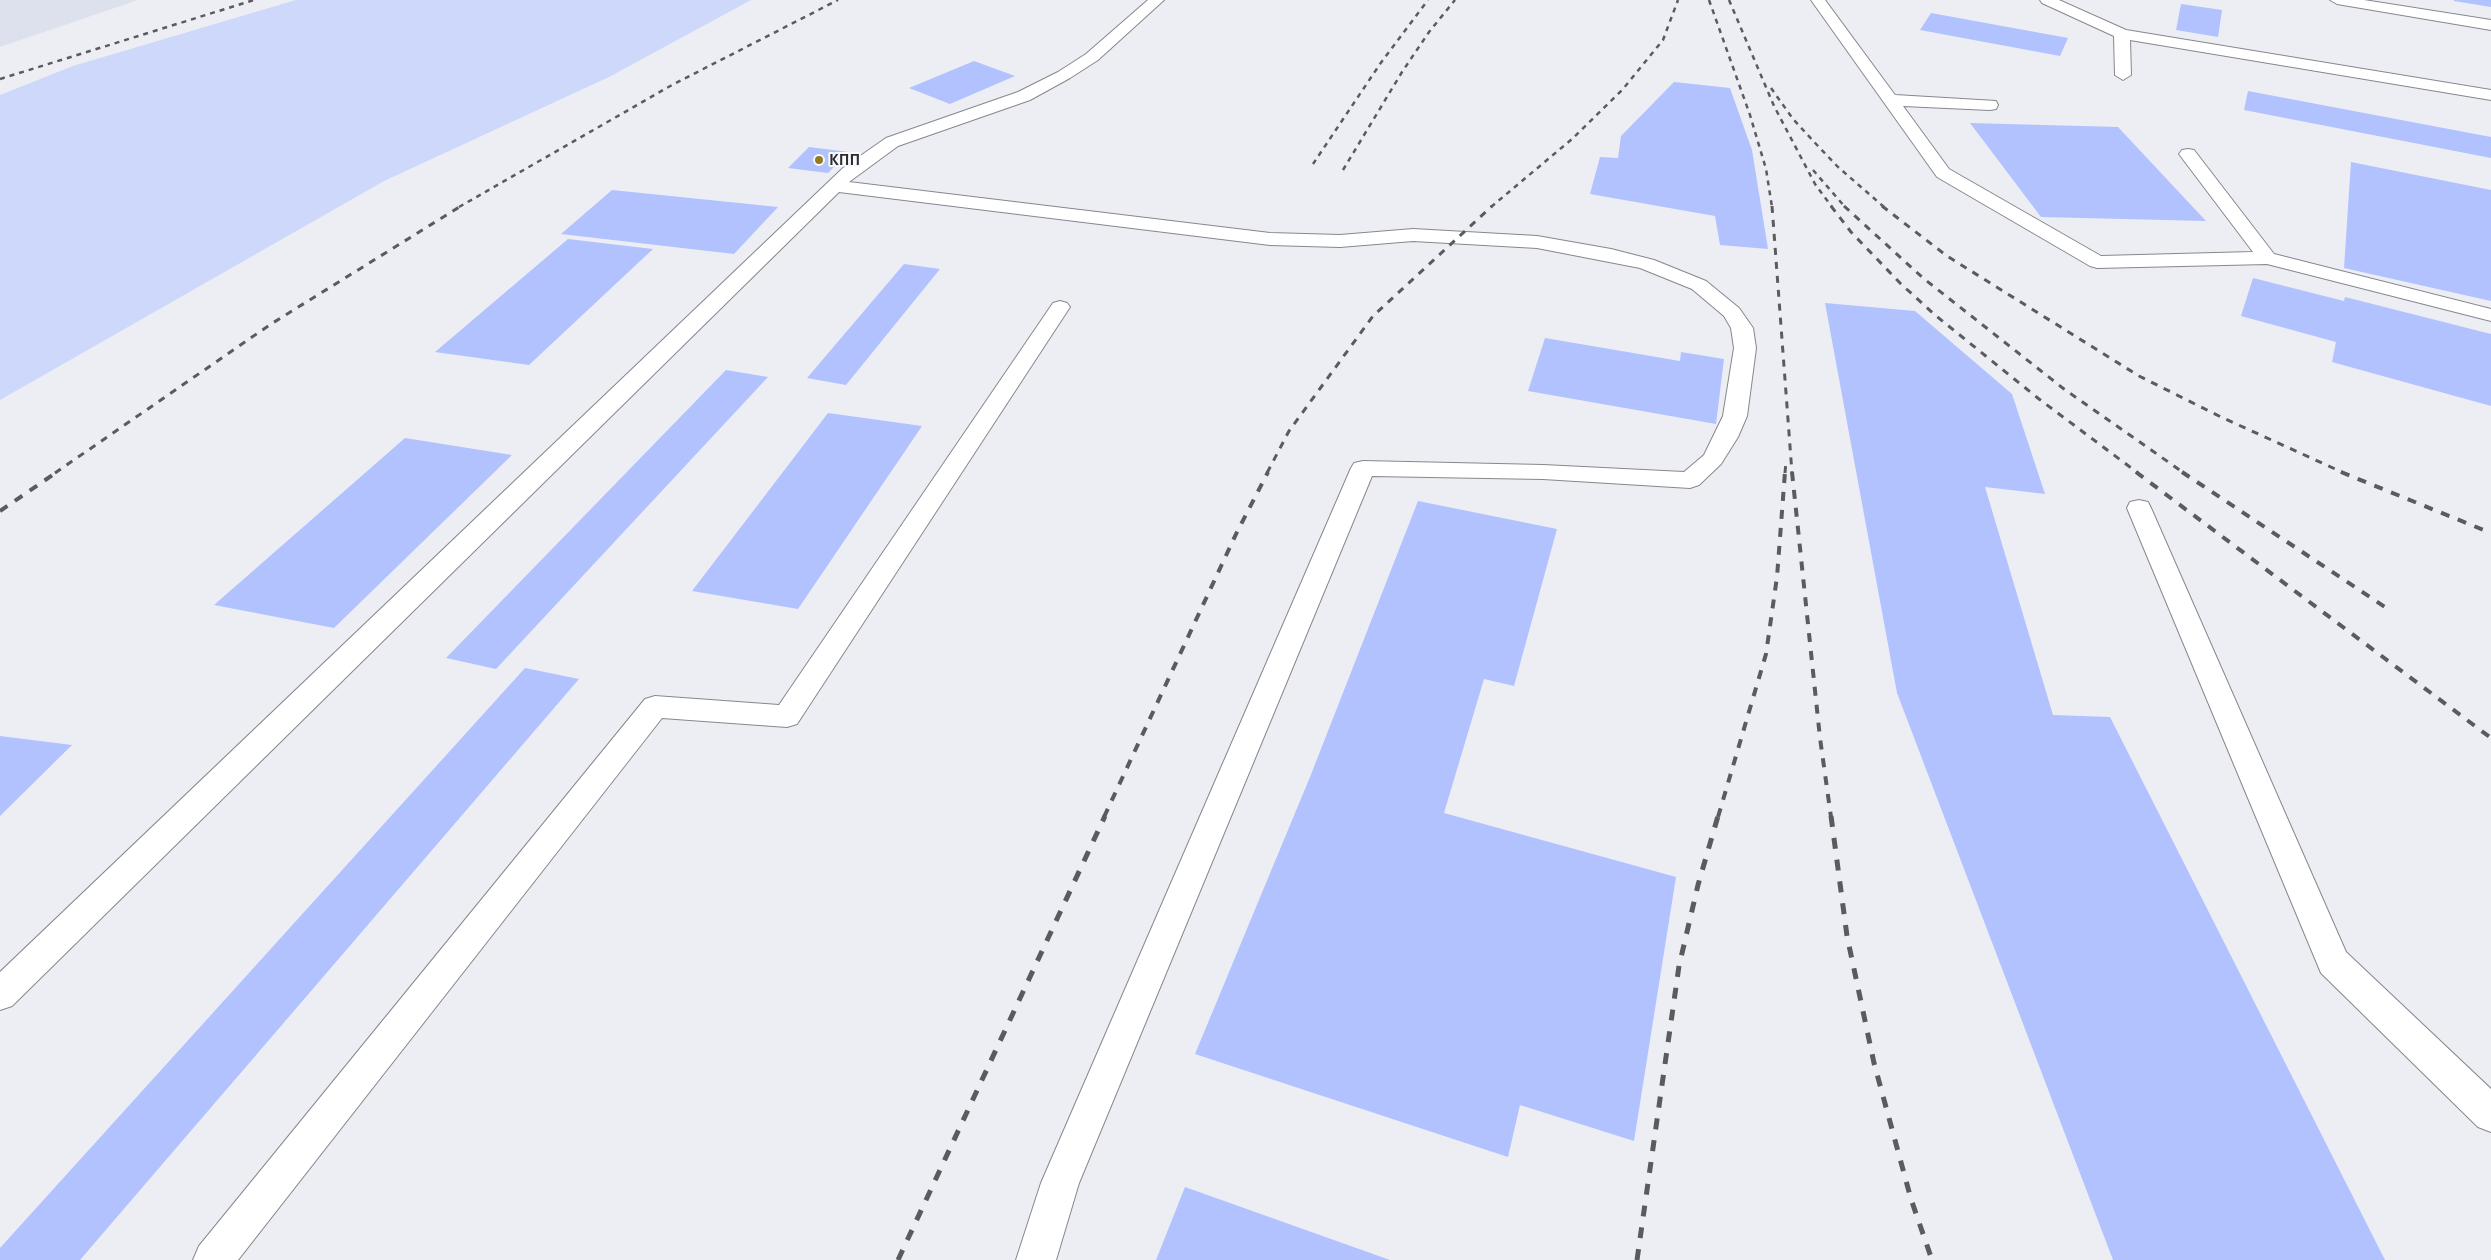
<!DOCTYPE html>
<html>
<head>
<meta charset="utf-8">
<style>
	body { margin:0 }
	canvas { display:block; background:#eceef4 }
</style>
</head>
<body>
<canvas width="2491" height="1260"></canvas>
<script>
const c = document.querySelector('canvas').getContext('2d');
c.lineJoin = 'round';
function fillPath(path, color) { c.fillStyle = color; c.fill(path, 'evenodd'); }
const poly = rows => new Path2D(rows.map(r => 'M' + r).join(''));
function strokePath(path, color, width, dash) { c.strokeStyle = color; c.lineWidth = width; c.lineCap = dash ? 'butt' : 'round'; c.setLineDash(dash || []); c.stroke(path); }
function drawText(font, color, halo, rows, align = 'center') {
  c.font = font + ' "Alegreya Sans",sans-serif'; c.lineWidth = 4; c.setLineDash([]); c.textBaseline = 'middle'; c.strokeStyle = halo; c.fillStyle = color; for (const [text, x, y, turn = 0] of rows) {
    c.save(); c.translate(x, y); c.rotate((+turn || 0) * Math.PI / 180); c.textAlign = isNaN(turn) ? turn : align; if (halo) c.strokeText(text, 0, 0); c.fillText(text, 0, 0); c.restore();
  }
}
const built = poly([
	[0,0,138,0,0,47]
]);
const green = poly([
	[296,0,751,0,609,77,384,181,0,400,0,95,73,66]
]);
const building = poly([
	[2454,0,2491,0,2491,7,2454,1],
	[2181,4,2222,10,2218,37,2176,30],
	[1931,13,2068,38,2060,56,1920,30],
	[974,61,1015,76,950,104,909,88],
	[1674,82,1730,88,1752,150,1768,249,1720,245,1715,216,1590,194,1600,157,1618,158,1621,136],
	[2248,91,2491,137,2491,158,2244,110],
	[1970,123,2118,127,2206,221,2041,217],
	[809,147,849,152,828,173,788,168],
	[2351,162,2491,190,2491,301,2344,268],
	[612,190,778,207,734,254,561,234],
	[568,239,653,249,529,365,435,352],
	[904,264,940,269,846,385,807,378],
	[2253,278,2344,301,2345,297,2491,334,2491,406,2332,362,2336,342,2241,316],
	[1825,303,1915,311,2012,394,2045,494,1985,487,2053,715,2110,717,2385,1260,2113,1260,1897,693],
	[1545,338,1680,361,1681,352,1724,359,1716,424,1528,391],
	[726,370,768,377,496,669,446,658],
	[828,413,922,426,798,609,692,591],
	[405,438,512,455,334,628,214,605],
	[1418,501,1557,529,1514,686,1484,679,1444,813,1676,877,1634,1141,1520,1105,1508,1157,1195,1054,1310,777],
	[525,668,579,679,80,1260,0,1260,0,1248],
	[0,736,72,745,0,816],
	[1185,1187,1390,1260,1156,1260]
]);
const lane = poly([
	[1148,0,1164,0,1098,60,1070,78,1030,100,898,146,849,182,1270,233,1340,235,1413,229,1537,236,1611,249,1654,260,1706,281,1739,308,1753,328,1756,348,1747,416,1738,437,1721,464,1699,485,1690,488,1543,479,1372,476,1079,1183,1056,1260,1016,1260,1041,1183,1351,468,1354,463,1363,461,1543,465,1684,472,1704,455,1723,416,1734,348,1731,328,1724,316,1692,289,1640,268,1537,248,1413,241,1340,247,1270,245,839,192,12,1006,0,1010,0,972,843,168,886,138,1018,92,1058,72,1086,54,1148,0],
	[1811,0,1825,0,1895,95,1996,101,1998,105,1996,109,1990,110,1903,106,1949,169,2101,256,2253,252,2179,154,2182,150,2188,149,2194,150,2274,254,2491,309,2491,321,2267,264,2097,268,2090,266,1937,177,1811,0],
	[2040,0,2059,0,2126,30,2491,90,2491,100,2130,40,2131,75,2123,80,2115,75,2114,36,2042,3,2040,0],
	[2330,0,2364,0,2491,20,2491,30,2337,4,2330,0],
	[1060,301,1067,303,1070,307,797,724,787,727,662,718,238,1260,193,1260,199,1246,645,699,655,696,779,705,1053,303,1060,301],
	[2139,500,2148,502,2151,508,2346,952,2491,1089,2491,1132,2478,1127,2321,973,2127,508,2130,502,2139,500]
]);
const railFar3 = poly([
	[1709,0,1750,115,1766,169,1772,207],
	[1729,0,1774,106,1815,184,1832,207],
	[0,79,254,0],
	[1771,88,1793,119,1817,145,1838,167,1884,207],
	[1313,164,1380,64,1428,0],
	[1343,170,1402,72,1429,32,1455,0],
	[1813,170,1845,207],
	[459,207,672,85,838,0],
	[1491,207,1572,139,1623,89,1663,40,1678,0]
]);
const railFar2 = poly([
	[1772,206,1792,473],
	[1831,206,1851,232,1901,284,1935,315,2039,399,2138,473],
	[1844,206,1923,278,2064,389,2184,473],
	[1882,206,1947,256,2139,376,2221,417,2344,473],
	[55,473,271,324,461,206],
	[1267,473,1289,431,1373,316,1492,206],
	[1785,473,1786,461]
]);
const railFar1 = poly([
	[1792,472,1820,738,1831,817],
	[2136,472,2491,738],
	[2182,472,2391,611],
	[2341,472,2491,533],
	[0,511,57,472],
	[1104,817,1237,532,1268,472],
	[1718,817,1766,654,1777,577,1785,472]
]);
const rail = poly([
	[1831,816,1847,936,1874,1063,1911,1199,1932,1260],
	[898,1260,1105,816],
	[1637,1260,1679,966,1698,885,1718,816]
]);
const markers = [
	[819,160,5,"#947b22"]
];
const farPoinames = [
	["КПП",829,160]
];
fillPath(built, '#dde1ee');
fillPath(green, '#cdd8fa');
fillPath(building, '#b2c2ff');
strokePath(lane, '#86888d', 2);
fillPath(lane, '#fff');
strokePath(railFar3, '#5a5b5e', 2.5, [5, 5]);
strokePath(railFar2, '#5a5b5e', 3, [7, 7]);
strokePath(railFar1, '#5a5b5e', 4, [9, 9]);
strokePath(rail, '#5a5b5e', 5, [11, 11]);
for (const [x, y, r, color] of markers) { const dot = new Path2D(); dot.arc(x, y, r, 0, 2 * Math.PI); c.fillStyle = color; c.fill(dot); strokePath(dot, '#fafbff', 2); }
drawText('bold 16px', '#2c2d2f', '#fafbff', farPoinames, 'left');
</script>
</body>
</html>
